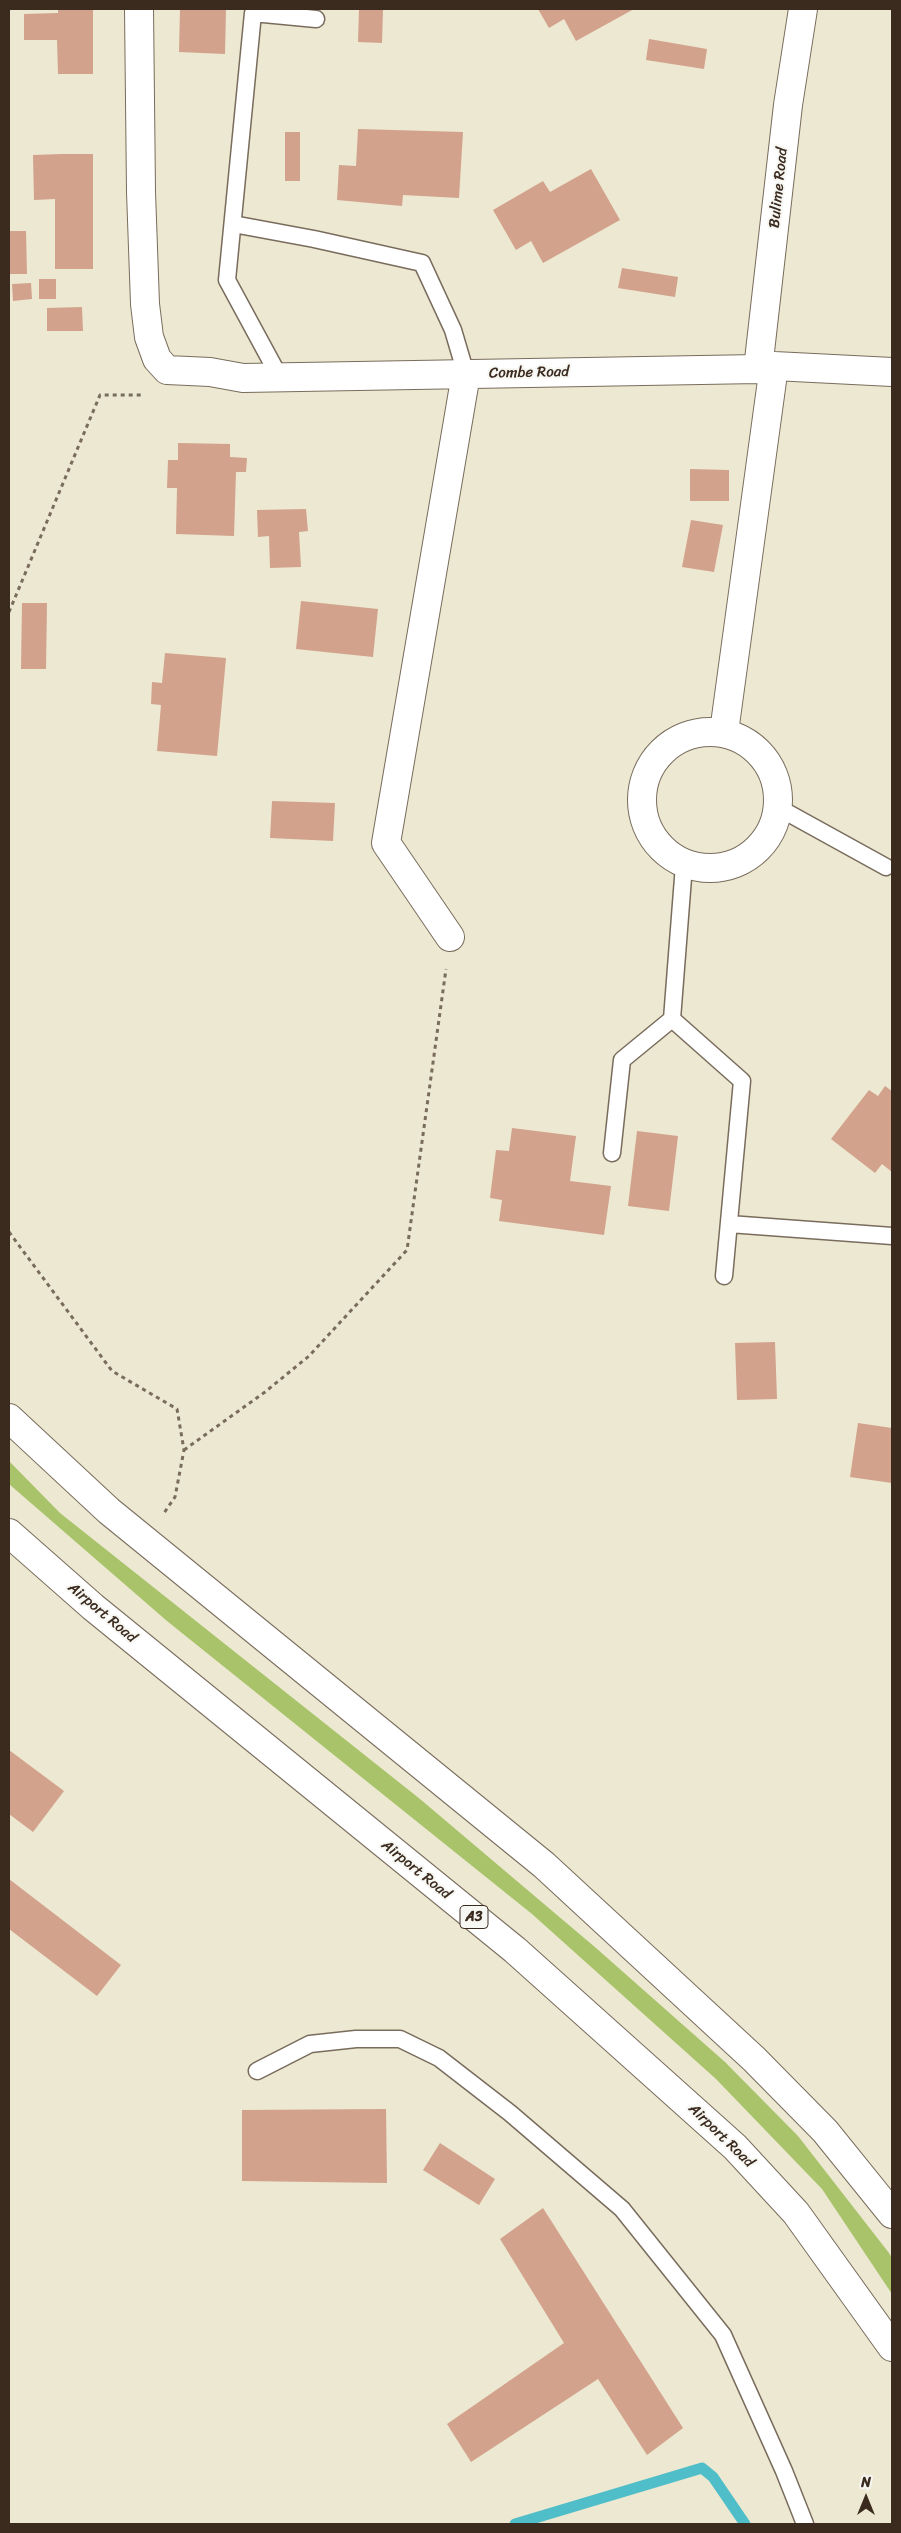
<!DOCTYPE html>
<html>
<head>
<meta charset="utf-8">
<style>
	body { margin:0 }
	#map { position:relative; width:901px; height:2533px; overflow:hidden; background:#ede8d1; font-family:Sriracha,sans-serif }
	canvas { display:block }
	.frame { position:absolute; inset:0; border:10px solid #3b2a1e; pointer-events:none }
	.north { position:absolute; left:841px; top:2473px; width:50px; height:50px; -webkit-text-stroke:4px #f6f6f2; paint-order:stroke; rotate:0deg; font-size:14px; font-weight:700; line-height:20px; text-align:center; color:#3b2a1e }
	.north::after { content:''; display:block; margin:auto; width:18px; height:22px; background:#3b2a1e; clip-path:polygon(50% 0,100% 100%,50% 72%,0 100%) }
</style>
</head>
<body>
<div id="map">
<canvas width="901" height="2533"></canvas>
<div class="frame"></div>
<div class="north">N</div>
</div>
<script>
const c = document.querySelector('canvas').getContext('2d');
c.lineJoin = 'round';
function fillPath(path, color) { c.fillStyle = color; c.fill(path, 'evenodd'); }
const poly = rows => new Path2D(rows.map(r => 'M' + r).join(''));
function strokePath(path, color, width, dash) { c.strokeStyle = color; c.lineWidth = width; c.lineCap = dash ? 'butt' : 'round'; c.setLineDash(dash || []); c.stroke(path); }
function drawText(font, color, halo, rows, align = 'center') {
  c.font = font + ' Sriracha,sans-serif'; c.lineWidth = 4; c.setLineDash([]); c.textBaseline = 'middle'; c.strokeStyle = halo; c.fillStyle = color; for (const [text, x, y, turn = 0] of rows) {
    c.save(); c.translate(x, y); c.rotate((+turn || 0) * Math.PI / 180); c.textAlign = isNaN(turn) ? turn : align; if (halo) c.strokeText(text, 0, 0); c.fillText(text, 0, 0); c.restore();
  }
}
const green = poly([
	[9,1461,60,1513,420,1799,596,1948,725,2062,798,2136,889,2253,892,2258,892,2294,822,2189,716,2079,532,1914,167,1621,9,1484]
]);
const stream = poly([
	[515,2524,702,2468,713,2477,745,2524]
]);
const building = poly([
	[58,9,93,9,93,74,58,74,57,40,24,40,24,14,58,13],
	[180,9,226,9,225,54,179,52],
	[359,9,383,10,382,43,358,42],
	[538,9,634,9,576,41,564,19,549,28],
	[649,39,707,49,704,69,646,60],
	[358,129,463,132,459,198,403,195,402,206,337,200,339,165,356,166],
	[285,132,300,132,300,181,285,181],
	[61,154,93,154,93,269,55,269,55,199,34,200,33,155],
	[591,169,620,220,543,263,531,241,516,250,493,210,543,181,550,192],
	[9,231,26,231,27,274,9,274],
	[622,268,678,277,675,297,618,288],
	[39,279,56,279,56,299,39,299],
	[31,283,32,299,13,301,12,284],
	[82,307,83,331,47,331,47,308],
	[178,443,230,444,230,457,247,458,246,472,236,472,234,536,176,534,177,488,167,488,168,460,178,460],
	[690,469,729,470,729,501,690,501],
	[306,509,308,531,299,532,301,567,270,568,269,536,258,537,257,510],
	[691,520,723,525,714,572,682,567],
	[301,601,378,609,373,657,296,649],
	[22,603,47,603,46,669,21,669],
	[165,653,226,658,217,756,157,751,161,705,151,704,152,682,162,683],
	[272,801,335,803,333,841,270,838],
	[885,1086,892,1091,892,1172,882,1164,875,1173,831,1139,869,1090,878,1096],
	[512,1128,576,1136,570,1181,611,1186,604,1235,499,1221,502,1200,490,1198,496,1150,509,1151],
	[637,1131,678,1136,669,1211,628,1206],
	[775,1342,777,1399,737,1400,735,1343],
	[858,1423,892,1428,892,1483,850,1477],
	[9,1750,64,1791,33,1832,9,1814],
	[9,1879,121,1965,97,1996,9,1929],
	[386,2109,387,2183,242,2181,242,2110],
	[440,2143,495,2179,479,2205,423,2170],
	[543,2208,683,2428,647,2455,598,2379,471,2462,447,2424,564,2343,500,2239]
]);
const path = poly([
	[9,612,100,395,143,395],
	[9,1232,112,1371,177,1409,184,1450,175,1497,164,1513],
	[184,1450,265,1392,309,1356,407,1250,446,969]
]);
const lane = poly([
	[233,224,314,239,422,263,453,330,466,374],
	[279,376,227,280,253,13,316,19],
	[779,808,886,867],
	[684,865,672,1019,742,1081,724,1276],
	[612,1153,622,1060,672,1019],
	[729,1224,892,1236],
	[257,2071,310,2044,356,2039,400,2039,439,2058,510,2113,622,2209,723,2335,784,2471,805,2524]
]);
const street = poly([
	[139,9,141,192,145,304,149,337,157,359,167,370,210,372,243,378,758,369,774,366,892,372],
	[758,369,788,105,803,9],
	'642 800a68 68 0 1 1 136 0a68 68 0 1 1-136 0Z',
	[724,732,774,366],
	[450,937,386,843,466,374]
]);
const highway = poly([
	[9,1418,109,1511,544,1865,754,2059,825,2131,892,2214],
	[9,1533,93,1607,515,1950,735,2147,796,2213,892,2347]
]);
const shields = [
	[474,1917,28]
];
const shieldNames = [
	["A3",474,1917]
];
const streetNames = [
	["Bulime Road",779,188,-84],
	["Combe Road",529,373,-1],
	["Airport Road",102,1613,40],
	["Airport Road",416,1870,39],
	["Airport Road",721,2136,44]
];
fillPath(green, '#a8c36a');
strokePath(stream, '#50bec8', 11);
fillPath(building, '#d2a28c');
strokePath(lane, '#796c5d', 19);
strokePath(street, '#796c5d', 30);
strokePath(highway, '#796c5d', 30);
strokePath(path, '#796c5d', 3, [4, 4]);
strokePath(lane, '#fff', 16);
strokePath(street, '#fff', 28);
strokePath(highway, '#fff', 28);
for (const [x, y, w] of shields) { const box = new Path2D(); box.roundRect(x - w / 2, y - 11.5, w, 23, 4); c.fillStyle = '#f6f6f2'; c.fill(box); strokePath(box, '#3b2a1e', 1); }
drawText('bold 14px', '#3b2a1e', null, shieldNames);
drawText('15px', '#3b2a1e', '#f6f6f2', streetNames);
</script>
</body>
</html>
